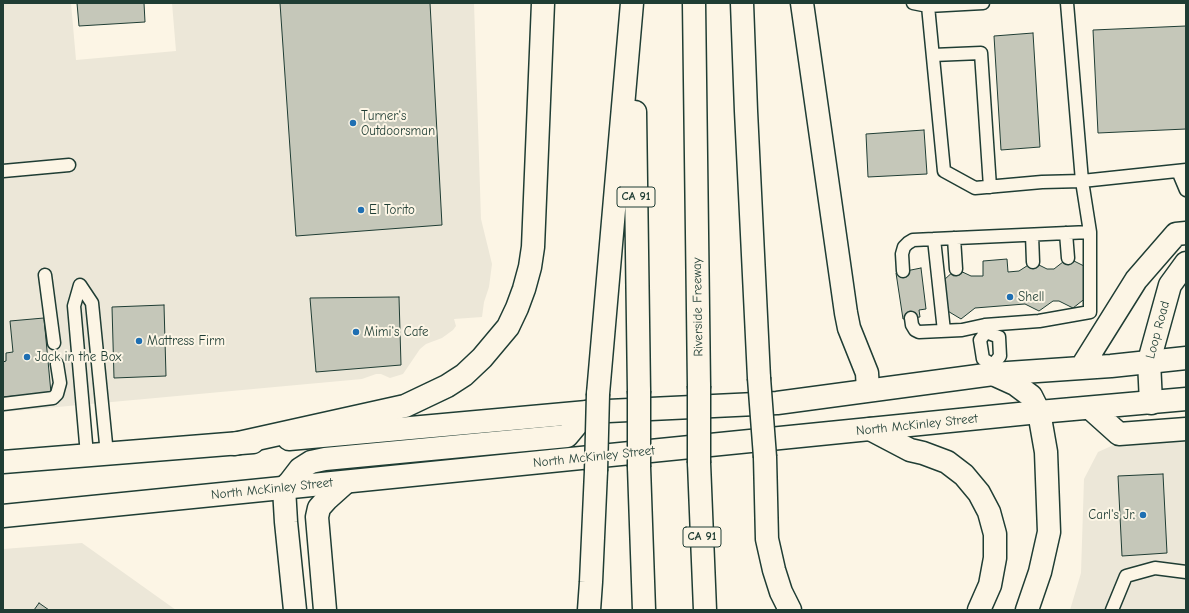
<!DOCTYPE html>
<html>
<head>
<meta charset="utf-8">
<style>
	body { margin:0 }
	#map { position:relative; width:1189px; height:613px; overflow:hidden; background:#fcf5e5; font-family:"Comic Neue",sans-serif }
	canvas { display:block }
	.frame { position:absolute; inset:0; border:4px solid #1f3d34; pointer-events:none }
</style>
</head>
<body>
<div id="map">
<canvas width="1189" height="613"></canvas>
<div class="frame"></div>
</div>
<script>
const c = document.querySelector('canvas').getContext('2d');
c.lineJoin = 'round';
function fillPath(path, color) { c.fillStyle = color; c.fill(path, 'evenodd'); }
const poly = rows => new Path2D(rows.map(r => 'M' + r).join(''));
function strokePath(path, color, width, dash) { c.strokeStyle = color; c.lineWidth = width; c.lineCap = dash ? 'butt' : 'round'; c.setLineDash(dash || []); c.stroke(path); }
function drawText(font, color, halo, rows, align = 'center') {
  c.font = font + ' "Comic Neue",sans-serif'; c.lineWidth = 4; c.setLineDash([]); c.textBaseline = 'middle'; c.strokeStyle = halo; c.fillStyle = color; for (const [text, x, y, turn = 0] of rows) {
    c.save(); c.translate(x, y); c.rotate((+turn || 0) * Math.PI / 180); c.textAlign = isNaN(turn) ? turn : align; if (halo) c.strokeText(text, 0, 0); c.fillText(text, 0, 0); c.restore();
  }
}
const built = poly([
	[3,3,71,3,76,60,176,51,172,3,474,3,481,219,492,264,489,287,484,302,482,317,454,319,456,326,453,330,442,338,426,344,420,349,403,374,390,378,381,374,376,374,362,379,3,412],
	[1186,436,1186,610,1070,610,1081,573,1084,479,1098,452,1127,439],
	[82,543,176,610,3,610,3,549]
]);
const building = poly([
	[77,3,144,3,145,22,79,26,77,3],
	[280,3,430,3,442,225,296,236,280,3],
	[1186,26,1186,129,1098,133,1093,30,1186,26],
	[1033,33,1040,147,1001,150,994,36,1033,33],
	[924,130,927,174,868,177,866,134,924,130],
	[1068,258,1084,266,1087,297,1073,308,1059,301,1053,301,1039,311,1025,304,975,308,961,319,946,310,944,280,956,269,971,276,983,276,983,261,1007,259,1008,272,1019,271,1033,262,1047,269,1054,269,1068,258],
	[921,268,926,309,919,310,920,317,903,319,896,273,921,268],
	[399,297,401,365,316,372,310,298,399,297],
	[164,305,166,376,114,378,112,307,164,305],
	[44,318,51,393,3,397,3,362,6,361,6,353,13,352,10,321,44,318],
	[1163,474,1167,553,1122,556,1118,476,1163,474],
	[39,603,49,610,34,610,39,603]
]);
const lane = poly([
	[913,3,928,6,983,3],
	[1067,3,1082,181,1186,170],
	[933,55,981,53,990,187],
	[3,171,69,165],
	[1178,171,1186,190],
	[1066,233,1068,258],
	[1032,235,1033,262],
	[954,238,956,269],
	[903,271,902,254,904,247,908,243,913,240,934,239],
	[45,275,54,343],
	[911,318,912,325,915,330,919,332,962,330,985,325,1039,321,1090,312,1090,232,1082,181,1042,182,975,188,944,171,928,6],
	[985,325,986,332,980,340,983,359,993,365],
	[944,331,934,239,1090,232],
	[986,332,999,337,1000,356,993,365,993,374],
	[3,404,53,398,57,394,60,383,57,364],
	[87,455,74,306,80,285,92,303,107,454],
	[1112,610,1126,576,1155,568,1186,572]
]);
const street = poly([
	[1151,403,1149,361,1170,285,1186,263]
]);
const primary = poly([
	[1081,368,1136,280,1176,234,1186,233],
	[1090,408,1119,434,1186,429],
	[289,439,587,412,777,403,993,374,1111,366,1186,358],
	[3,462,253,442],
	[3,516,1039,412,1186,399]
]);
const highway = poly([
	[694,3,699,386],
	[742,3,746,111,759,378],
	[802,3,846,313,849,328,867,373,868,390],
	[635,112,639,391],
	[993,374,1015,384,1031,396,1039,412,1046,452,1049,532,1040,572,1027,610],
	[598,394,632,3],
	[870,429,910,450,923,453,947,462,964,475,979,493,989,512,995,534,995,558,990,585,979,610],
	[234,444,405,406,447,386,464,375,482,358,508,327,517,308,524,289,530,267,533,247,543,3],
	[765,457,767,539,774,570,781,592,790,610],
	[699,463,705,610],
	[639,467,644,610],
	[295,610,286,522,284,488,290,482,300,469,311,462,325,459,567,436,587,412],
	[325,610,317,517,319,508,327,499,346,482],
	[589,610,591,582,596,471]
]);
const highwayBridge = poly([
	[759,378,765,457],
	[699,386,699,463],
	[639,391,639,467],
	[596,471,598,394]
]);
const markers = [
	[353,123,4,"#1f6fb2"],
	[361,210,4,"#1f6fb2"],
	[1010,297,4,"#1f6fb2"],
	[356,332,4,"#1f6fb2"],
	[139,341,4,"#1f6fb2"],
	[27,357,4,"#1f6fb2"],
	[1143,515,4,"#1f6fb2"]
];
const shields = [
	[636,197,38],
	[702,537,38]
];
const shieldNames = [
	["CA 91",636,197],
	["CA 91",702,537]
];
const poiNames = [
	["Turner's",361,116],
	["Outdoorsman",361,131],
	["El Torito",369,210],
	["Shell",1018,297],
	["Mimi's Cafe",364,332],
	["Mattress Firm",147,341],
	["Jack in the Box",35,357],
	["Carl's Jr.",1135,515,"right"]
];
const streetNames = [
	["Riverside Freeway",698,307,-91],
	["Loop Road",1158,330,-75],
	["North McKinley Street",917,425,-6],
	["North McKinley Street",594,457,-6],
	["North McKinley Street",272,489,-6]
];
fillPath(built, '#ece7d8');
fillPath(building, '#c5c7b9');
strokePath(building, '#1f3d34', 1);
strokePath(lane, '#1f3d34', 15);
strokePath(street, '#1f3d34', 25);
strokePath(primary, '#1f3d34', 25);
strokePath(highway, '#1f3d34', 25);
strokePath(lane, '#fcf5e5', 12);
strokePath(street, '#fcf5e5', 22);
strokePath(primary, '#fcf5e5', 22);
strokePath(highway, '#fcf5e5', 22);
strokePath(highwayBridge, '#1f3d34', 25, []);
strokePath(highwayBridge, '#fcf5e5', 22);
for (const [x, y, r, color] of markers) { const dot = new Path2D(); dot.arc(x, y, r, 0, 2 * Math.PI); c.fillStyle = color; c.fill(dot); strokePath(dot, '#fcf5e5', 1.5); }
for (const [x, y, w] of shields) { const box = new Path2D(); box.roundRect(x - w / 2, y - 10, w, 20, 3); c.fillStyle = '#fcf5e5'; c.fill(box); strokePath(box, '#1f3d34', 1); }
drawText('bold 12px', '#1f3d34', null, shieldNames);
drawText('13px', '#1f3d34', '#fcf5e5', poiNames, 'left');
drawText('13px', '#1f3d34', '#fcf5e5', streetNames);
</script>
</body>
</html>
